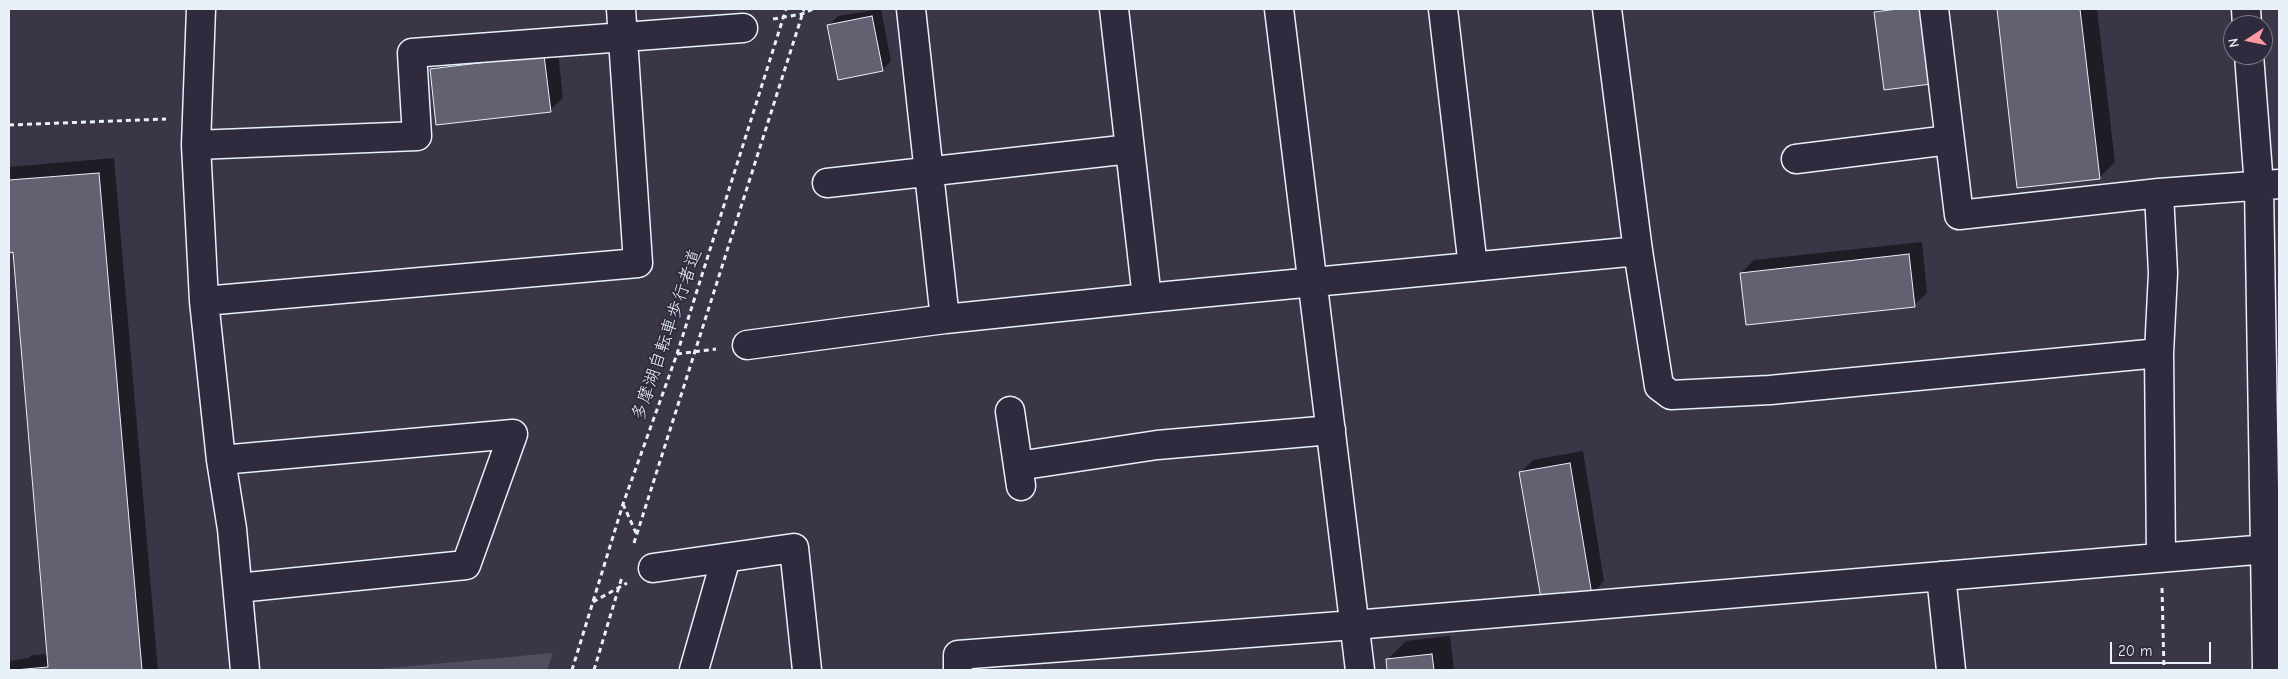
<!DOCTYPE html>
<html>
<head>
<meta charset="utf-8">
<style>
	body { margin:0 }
	#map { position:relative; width:2288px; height:679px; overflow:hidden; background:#3a3648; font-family:"Comic Neue",sans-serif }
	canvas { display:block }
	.frame { position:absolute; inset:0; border:10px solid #e8f1f8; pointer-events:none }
	.north { position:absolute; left:2223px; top:15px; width:50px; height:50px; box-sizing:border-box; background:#2f2a3d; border:1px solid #797a88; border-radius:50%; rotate:259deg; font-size:14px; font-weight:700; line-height:20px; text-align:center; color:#e8f1f8 }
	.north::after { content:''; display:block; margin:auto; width:18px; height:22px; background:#ff9aa2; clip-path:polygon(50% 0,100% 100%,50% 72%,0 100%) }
	.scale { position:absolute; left:2110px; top:642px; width:101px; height:22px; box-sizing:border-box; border:2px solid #e8f1f8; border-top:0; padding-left:6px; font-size:15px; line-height:18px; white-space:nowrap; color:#e8f1f8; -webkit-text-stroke:4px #2f2a3d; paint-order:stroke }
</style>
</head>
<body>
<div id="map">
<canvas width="2288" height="679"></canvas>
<div class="frame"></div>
<div class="north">N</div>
<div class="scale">20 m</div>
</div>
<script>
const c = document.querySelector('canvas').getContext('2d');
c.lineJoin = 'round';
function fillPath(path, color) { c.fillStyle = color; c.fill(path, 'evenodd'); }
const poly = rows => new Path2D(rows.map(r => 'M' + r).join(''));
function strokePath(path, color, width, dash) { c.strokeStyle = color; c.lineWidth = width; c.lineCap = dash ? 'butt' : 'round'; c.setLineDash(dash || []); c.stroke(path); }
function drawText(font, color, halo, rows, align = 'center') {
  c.font = font + ' "Comic Neue","Klee One",sans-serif'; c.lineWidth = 4; c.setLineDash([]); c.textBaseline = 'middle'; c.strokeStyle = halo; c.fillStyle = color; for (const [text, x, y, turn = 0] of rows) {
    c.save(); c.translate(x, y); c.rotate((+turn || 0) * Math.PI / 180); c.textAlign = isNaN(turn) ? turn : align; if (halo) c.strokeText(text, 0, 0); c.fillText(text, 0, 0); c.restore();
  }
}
const green = poly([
	[553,653,547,670,369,670]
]);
const shadow = poly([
	[881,9,891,61,882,70,829,25,838,16],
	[1879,9,1931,9,1875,12],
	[1998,9,2097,9,2115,162,2099,178,2018,187],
	[557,43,563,98,550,110,432,69,444,57],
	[114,158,158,670,9,670,9,661,29,658,32,655,48,654,14,251,9,251,9,167],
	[1922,242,1927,293,1914,305,1741,273,1754,260],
	[1583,451,1604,581,1592,594,1521,472,1533,460],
	[1450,636,1454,670,1389,670,1387,660,1406,641]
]);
const building = poly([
	[1898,9,1921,9,1931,84,1884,90,1874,12,1898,9],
	[1997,9,2080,9,2100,179,2017,188,1997,9],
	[872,16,883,71,838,80,827,25,872,16],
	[544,55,551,112,436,125,430,69,544,55],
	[99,173,142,670,15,670,48,667,13,252,9,253,9,180,99,173],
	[1909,254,1915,307,1746,325,1740,273,1909,254],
	[1570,463,1592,595,1542,604,1519,472,1570,463],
	[1432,654,1434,670,1387,670,1386,659,1432,654]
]);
const path = poly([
	[773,19,802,14,813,9],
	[9,125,166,119],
	[677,354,716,349],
	[623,504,636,533],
	[634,543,804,9],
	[2162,588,2164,670],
	[593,602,627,583],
	[572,670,623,504,677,354,786,9],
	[594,670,622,577]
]);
const minor = poly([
	[201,9,196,145,204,301,221,460,232,529,245,670],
	[911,9,945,319],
	[1114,9,1147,298],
	[1279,9,1360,670],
	[1443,9,1473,267],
	[1607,9,1638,251,1659,386,1671,395,1770,390,2159,353],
	[1934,9,1959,215,2159,193,2279,184],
	[2246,9,2247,25],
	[2249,55,2259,186,2267,670],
	[196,145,417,136,412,53,743,28],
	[1796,159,1949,140],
	[827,183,1130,149],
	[2159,193,2163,273,2159,353,2161,557],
	[204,301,638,263,621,9],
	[747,345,945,319,1147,298,1638,251],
	[1010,411,1021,486],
	[221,460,513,434,466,565,238,588],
	[1018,466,1157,445,1331,430],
	[653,568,794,548,807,670],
	[1941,576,1951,670],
	[694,670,726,558],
	[958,670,958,655,1354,625,2279,548]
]);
const streetNames = [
	["多摩湖自転車歩行者道",667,335,-71]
];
fillPath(green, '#504e5f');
fillPath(shadow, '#0007');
fillPath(building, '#636171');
strokePath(building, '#e8f1f8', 1);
strokePath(minor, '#e8f1f8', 31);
strokePath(path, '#e8f1f8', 3, [5, 4]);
strokePath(minor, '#2f2a3d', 28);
drawText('18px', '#e8f1f8', '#2f2a3d', streetNames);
</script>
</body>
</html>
